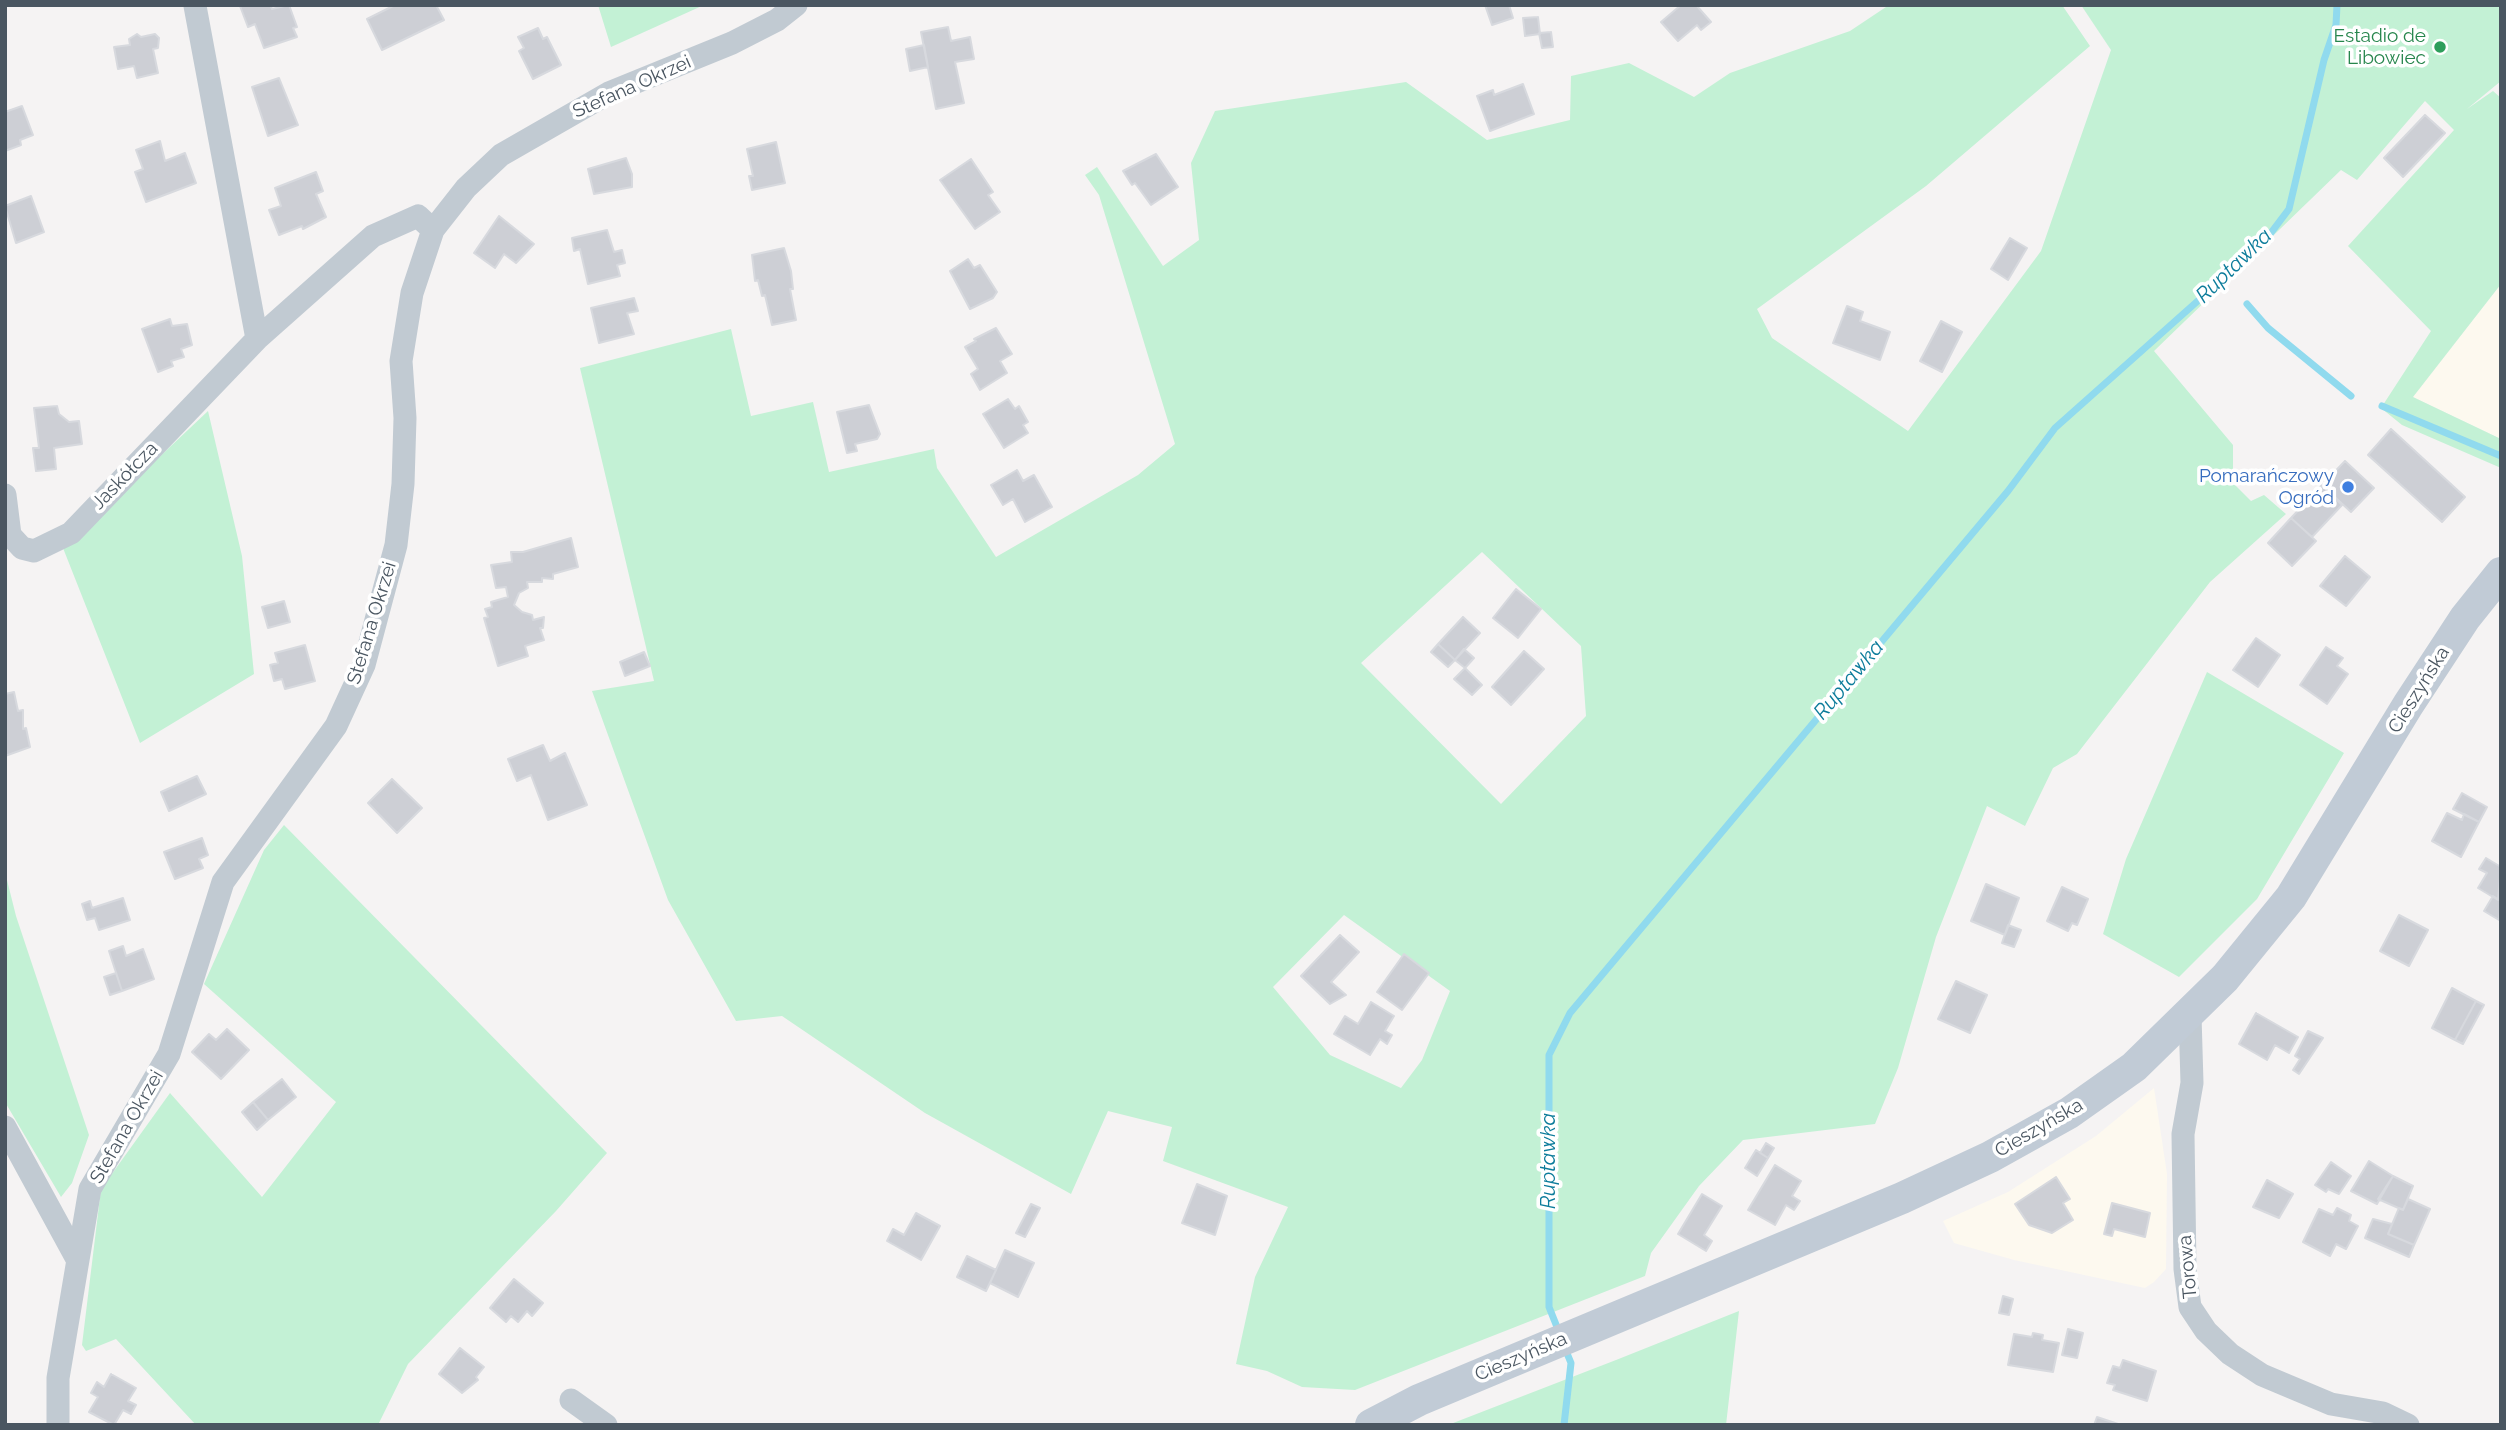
<!DOCTYPE html>
<html>
<head>
<meta charset="utf-8">
<style>
	body { margin:0 }
	#map { position:relative; width:2506px; height:1430px; overflow:hidden; background:#f5f3f3; font-family:Raleway,sans-serif }
	canvas { display:block }
	.frame { position:absolute; inset:0; border:7px solid #4a5661; pointer-events:none }
</style>
</head>
<body>
<div id="map">
<canvas width="2506" height="1430"></canvas>
<div class="frame"></div>
</div>
<script>
const c = document.querySelector('canvas').getContext('2d');
c.lineJoin = 'round';
function fillPath(path, color) { c.fillStyle = color; c.fill(path, 'evenodd'); }
const poly = rows => new Path2D(rows.map(r => 'M' + r).join(''));
function strokePath(path, color, width, dash) { c.strokeStyle = color; c.lineWidth = width; c.lineCap = dash ? 'butt' : 'round'; c.setLineDash(dash || []); c.stroke(path); }
function drawText(font, color, halo, rows, align = 'center') {
  c.font = font + ' Raleway,sans-serif'; c.lineWidth = 7; c.setLineDash([]); c.textBaseline = 'middle'; c.strokeStyle = halo; c.fillStyle = color; for (const [text, x, y, turn = 0] of rows) {
    c.save(); c.translate(x, y); c.rotate((+turn || 0) * Math.PI / 180); c.textAlign = isNaN(turn) ? turn : align; if (halo) c.strokeText(text, 0, 0); c.fillText(text, 0, 0); c.restore();
  }
}
const commercial = poly([
	[2501,284,2501,439,2413,397],
	[2154,1088,2167,1174,2166,1269,2154,1282,2145,1288,2014,1260,1954,1243,1943,1221,2008,1192,2096,1136]
]);
const green = poly([
	[598,5,704,5,611,47],
	[1889,5,2062,5,2090,46,1926,186,1757,309,1772,338,1908,431,2041,251,2111,50,2081,5,2501,5,2501,81,2467,109,2493,91,2501,98,2501,284,2413,397,2501,439,2501,468,2402,425,2381,408,2431,331,2348,246,2454,130,2425,101,2357,180,2341,170,2154,351,2233,445,2233,483,2251,501,2264,495,2286,514,2210,582,2077,754,2053,768,2025,826,1987,806,1936,937,1898,1068,1875,1124,1743,1140,1699,1186,1651,1253,1645,1276,1355,1390,1302,1387,1267,1371,1236,1364,1255,1277,1288,1207,1163,1161,1172,1127,1108,1111,1071,1194,925,1113,782,1016,736,1021,668,900,592,691,654,681,580,368,731,329,751,416,813,402,829,472,934,449,937,468,996,557,1138,475,1175,444,1099,195,1085,175,1097,167,1163,266,1199,240,1191,163,1215,111,1406,82,1487,140,1570,120,1571,76,1629,63,1694,97,1730,73,1850,31],
	[1482,552,1581,646,1586,716,1501,804,1361,663],
	[1344,915,1450,991,1422,1060,1401,1088,1330,1055,1273,987],
	[208,411,242,556,254,674,140,743,63,548],
	[2207,672,2344,753,2257,899,2179,977,2103,934,2126,859],
	[284,825,607,1153,556,1211,408,1364,378,1425,196,1425,116,1339,86,1351,82,1345,101,1189,170,1093,262,1197,336,1102,204,984,264,850],
	[5,872,16,916,89,1135,72,1183,61,1197,5,1102],
	[1739,1311,1726,1425,1448,1425,1616,1360]
]);
const stream = poly([
	[2247,304,2268,328,2351,396],
	[2382,406,2501,456],
	[1559,1332,1549,1307,1549,1055,1570,1013,2008,491,2055,428,2264,242,2289,209,2324,60,2336,25,2337,5],
	[1564,1425,1571,1363,1564,1346]
]);
const building = poly([
	[270,5,272,9,289,5,297,27,293,28,297,37,264,48,255,24,248,27,240,6,270,5],
	[395,5,436,5,444,20,382,50,367,19,395,5],
	[1485,5,1509,5,1513,18,1492,25,1485,5],
	[1681,5,1696,5,1711,22,1701,30,1697,25,1678,41,1661,22,1681,5],
	[1538,17,1540,34,1525,36,1523,18,1538,17],
	[948,27,951,41,970,37,974,59,955,62,964,103,936,109,921,32,948,27],
	[538,28,543,39,547,37,561,65,533,79,519,51,524,48,518,37,538,28],
	[1551,32,1553,47,1542,48,1539,33,1551,32],
	[137,34,141,37,155,34,159,38,158,48,153,49,158,73,137,78,134,66,118,69,114,47,130,45,129,39,137,34],
	[924,45,928,67,910,71,906,49,924,45],
	[279,78,298,125,268,136,252,87,279,78],
	[1523,84,1534,114,1490,131,1477,96,1493,90,1494,95,1523,84],
	[22,106,33,135,20,140,21,145,5,151,5,112,22,106],
	[2425,115,2445,133,2403,177,2384,158,2425,115],
	[160,141,165,161,185,153,196,183,146,202,135,172,143,169,136,150,160,141],
	[776,142,785,183,752,190,749,176,753,176,747,149,776,142],
	[1156,154,1178,187,1151,205,1135,183,1132,185,1123,171,1156,154],
	[626,158,632,174,632,187,594,194,588,169,626,158],
	[971,159,993,192,988,195,1000,212,975,229,940,180,971,159],
	[316,172,323,191,316,194,326,217,303,229,302,226,279,235,269,210,281,206,275,188,316,172],
	[31,196,44,232,16,243,5,206,31,196],
	[499,216,534,244,516,263,504,254,495,268,474,253,499,216],
	[607,230,614,252,622,250,625,263,617,265,620,276,588,284,580,249,574,251,572,238,607,230],
	[2010,238,2027,248,2008,280,1991,269,2010,238],
	[784,248,791,271,793,289,790,289,796,320,772,325,765,295,762,296,758,280,755,281,752,255,784,248],
	[968,259,974,268,980,265,997,292,993,298,970,309,950,271,968,259],
	[634,298,638,311,627,313,634,334,599,343,591,308,634,298],
	[1847,306,1863,312,1860,321,1890,332,1880,360,1833,343,1847,306],
	[170,319,172,326,187,324,192,345,181,349,184,357,171,361,173,366,158,372,142,329,170,319],
	[1941,321,1962,332,1942,372,1920,361,1941,321],
	[996,328,1012,354,1000,361,1007,373,980,390,971,374,978,369,965,347,976,341,974,339,996,328],
	[1008,399,1015,409,1019,406,1028,422,1023,425,1028,433,1004,448,983,414,1008,399],
	[869,405,880,434,877,439,855,444,857,451,847,453,837,412,869,405],
	[57,406,59,414,69,422,79,421,82,444,54,448,56,469,36,471,33,448,39,448,34,408,57,406],
	[2391,429,2465,497,2442,522,2368,455,2391,429],
	[2345,461,2374,488,2351,512,2322,485,2345,461],
	[1017,470,1023,481,1034,475,1052,507,1025,522,1013,499,1003,505,991,485,1017,470],
	[2322,485,2342,505,2312,537,2291,518,2322,485],
	[2291,518,2316,541,2292,566,2268,543,2291,518],
	[571,538,578,567,553,574,553,579,542,578,542,582,527,582,528,588,519,593,514,605,522,612,532,615,533,620,544,617,543,628,540,628,544,640,525,646,528,656,498,666,484,618,488,617,485,609,492,607,491,602,508,597,506,587,496,588,491,565,512,562,511,552,523,552,571,538],
	[2345,556,2370,577,2346,606,2320,586,2345,556],
	[1516,589,1541,609,1518,638,1493,618,1516,589],
	[284,601,290,622,268,628,262,607,284,601],
	[1463,617,1480,633,1455,660,1438,644,1463,617],
	[2256,638,2280,655,2258,687,2233,670,2256,638],
	[1438,644,1455,660,1448,667,1431,652,1438,644],
	[305,645,315,681,285,689,282,679,274,681,270,665,278,663,275,653,305,645],
	[2326,647,2343,658,2337,666,2348,674,2327,704,2300,685,2326,647],
	[1464,649,1474,658,1465,668,1455,660,1464,649],
	[1524,651,1544,669,1511,705,1492,687,1524,651],
	[644,652,650,666,625,676,620,662,644,652],
	[1465,668,1482,685,1472,695,1454,679,1465,668],
	[14,692,18,711,23,710,23,729,26,728,30,747,5,756,5,694,14,692],
	[543,745,550,761,565,753,587,805,548,820,531,775,517,781,508,759,543,745],
	[197,776,206,794,169,811,161,792,197,776],
	[392,779,422,808,397,833,368,803,392,779],
	[2462,793,2487,807,2479,822,2453,809,2462,793],
	[2447,813,2462,820,2464,814,2479,822,2461,857,2432,841,2447,813],
	[202,838,208,855,199,859,203,868,175,879,164,852,202,838],
	[2486,858,2501,867,2498,900,2478,888,2487,873,2479,869,2486,858],
	[1986,884,2019,898,2005,935,1971,921,1986,884],
	[2062,887,2088,899,2077,925,2072,923,2068,931,2047,921,2062,887],
	[2493,896,2501,901,2499,920,2484,911,2493,896],
	[123,898,130,920,99,930,95,918,87,920,82,904,90,901,92,908,123,898],
	[2399,915,2428,930,2409,966,2380,951,2399,915],
	[2008,925,2021,930,2014,947,2002,943,2008,925],
	[1340,935,1359,952,1331,982,1346,995,1330,1004,1301,976,1340,935],
	[123,946,126,956,143,949,154,979,122,991,109,951,123,946],
	[1404,954,1429,973,1402,1010,1377,992,1404,954],
	[116,973,122,991,110,995,104,977,116,973],
	[1956,981,1987,995,1970,1033,1938,1019,1956,981],
	[2452,988,2476,1001,2455,1040,2432,1028,2452,988],
	[2476,1001,2484,1005,2463,1044,2455,1040,2476,1001],
	[1371,1002,1394,1016,1385,1031,1392,1035,1387,1044,1380,1039,1370,1055,1334,1034,1345,1016,1358,1024,1371,1002],
	[2256,1013,2298,1037,2289,1053,2275,1045,2267,1060,2239,1044,2256,1013],
	[227,1029,249,1050,221,1079,192,1052,209,1034,216,1040,227,1029],
	[2308,1031,2323,1038,2299,1074,2293,1070,2300,1059,2295,1056,2308,1031],
	[282,1079,296,1097,268,1120,253,1102,282,1079],
	[253,1102,268,1120,257,1130,242,1112,253,1102],
	[1766,1143,1774,1148,1768,1158,1760,1153,1766,1143],
	[1756,1150,1768,1158,1757,1176,1745,1168,1756,1150],
	[2369,1161,2393,1176,2377,1204,2351,1191,2369,1161],
	[2331,1162,2351,1176,2339,1194,2328,1189,2326,1192,2315,1185,2331,1162],
	[1775,1165,1801,1181,1792,1196,1800,1201,1794,1210,1786,1205,1775,1225,1748,1210,1775,1165],
	[2393,1176,2413,1186,2403,1210,2378,1199,2393,1176],
	[2056,1177,2070,1199,2063,1203,2073,1220,2052,1233,2029,1225,2015,1204,2056,1177],
	[2267,1180,2293,1194,2279,1218,2253,1207,2267,1180],
	[1197,1184,1227,1196,1215,1235,1182,1223,1197,1184],
	[1702,1194,1722,1206,1704,1235,1712,1241,1706,1251,1678,1234,1702,1194],
	[2408,1199,2430,1209,2414,1245,2388,1234,2399,1208,2403,1210,2408,1199],
	[2112,1203,2150,1213,2145,1237,2114,1229,2112,1236,2104,1234,2112,1203],
	[1031,1204,1040,1208,1025,1237,1016,1233,1031,1204],
	[2337,1208,2351,1215,2349,1221,2358,1226,2346,1249,2336,1244,2330,1256,2303,1242,2319,1209,2333,1215,2337,1208],
	[916,1213,940,1226,921,1260,887,1241,893,1229,904,1235,916,1213],
	[2373,1219,2392,1224,2388,1234,2414,1245,2409,1257,2365,1238,2373,1219],
	[1005,1250,1034,1263,1018,1297,990,1283,1005,1250],
	[967,1256,996,1270,986,1291,957,1277,967,1256],
	[514,1279,543,1303,532,1316,527,1311,518,1322,511,1316,506,1322,490,1308,514,1279],
	[2003,1296,2013,1299,2009,1315,1999,1313,2003,1296],
	[2068,1329,2083,1333,2077,1358,2062,1355,2068,1329],
	[2033,1333,2043,1335,2042,1340,2059,1343,2053,1372,2008,1365,2014,1334,2032,1337,2033,1333],
	[460,1348,484,1367,476,1377,478,1380,462,1393,439,1374,460,1348],
	[2123,1360,2156,1371,2147,1401,2113,1390,2115,1385,2107,1383,2113,1366,2120,1368,2123,1360],
	[111,1374,136,1388,128,1401,136,1405,131,1414,123,1410,114,1425,89,1412,98,1397,91,1393,97,1382,104,1387,111,1374],
	[2097,1417,2121,1425,2094,1425,2097,1417]
]);
const minor = poly([
	[195,6,257,339],
	[5,495,10,535,22,548,34,551,71,533,257,339,373,236,418,216,433,230],
	[2190,1015,2192,1083,2183,1134,2185,1269,2190,1307,2206,1331,2230,1354,2262,1375,2331,1404,2383,1413,2408,1425],
	[5,1127,77,1259],
	[571,1400,606,1425],
	[58,1425,58,1378,90,1189,169,1054,223,882,336,726,364,665,396,545,403,484,405,418,401,361,412,293,433,230,466,188,501,155,609,93,732,43,777,20,796,5]
]);
const secondary = poly([
	[1371,1425,1419,1400,1902,1198,1990,1157,2069,1113,2134,1067,2225,978,2291,897,2408,705,2465,618,2501,573]
]);
const markers = [
	[2440,47,7,"#2e9e5b"],
	[2348,487,7,"#3f7fe0"]
];
const leisureNames = [
	["Estadio de",2426,36],
	["Libowiec",2426,58]
];
const streetNames = [
	["Stefana Okrzei",632,87,-24],
	["Jaskółcza",125,476,-46],
	["Stefana Okrzei",372,623,-73],
	["Cieszyńska",2419,690,-58],
	["Stefana Okrzei",127,1127,-60],
	["Cieszyńska",2039,1128,-30],
	["Torowa",2188,1267,-95],
	["Cieszyńska",1521,1357,-23]
];
const shopNames = [
	["Pomarańczowy",2334,476],
	["Ogród",2334,498]
];
const waterNames = [
	["Ruptawka",2234,266,-44],
	["Ruptawka",1849,680,-50],
	["Ruptawka",1549,1161,-90]
];
fillPath(commercial, '#fdf9ef');
fillPath(green, '#c3f1d5');
strokePath(stream, '#90daee', 7);
fillPath(building, '#cdcfd5');
strokePath(building, '#d7d9de', 2);
strokePath(minor, '#c1cad2', 23);
strokePath(secondary, '#c1cbd6', 32);
for (const [x, y, r, color] of markers) { const dot = new Path2D(); dot.arc(x, y, r, 0, 2 * Math.PI); c.fillStyle = color; c.fill(dot); strokePath(dot, '#fff', 2.5); }
drawText('19px', '#27864d', '#fff', leisureNames, 'right');
drawText('19px', '#4a5661', '#fff', streetNames);
drawText('19px', '#366cbe', '#fff', shopNames, 'right');
drawText('italic 21px', '#0c7c9b', '#fff', waterNames);
</script>
</body>
</html>
